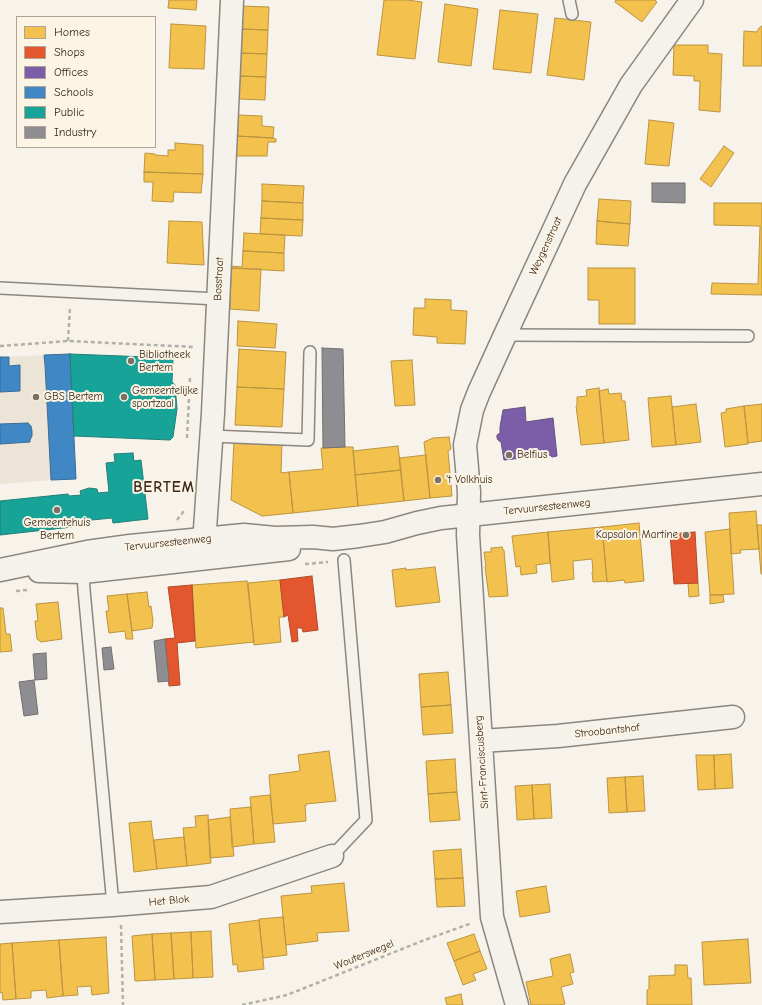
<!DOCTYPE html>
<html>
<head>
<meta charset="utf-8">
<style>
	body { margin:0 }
	#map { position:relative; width:762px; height:1005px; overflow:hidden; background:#f7f3ea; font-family:"Comic Neue",sans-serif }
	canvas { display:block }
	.legend { position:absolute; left:16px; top:16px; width:140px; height:132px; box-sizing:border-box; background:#fcf5e5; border:1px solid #afa495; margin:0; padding:5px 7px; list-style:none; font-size:12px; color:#3b2a1e }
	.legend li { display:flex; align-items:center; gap:8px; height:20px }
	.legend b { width:20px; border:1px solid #afa495 }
</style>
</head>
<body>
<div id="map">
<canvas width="762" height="1005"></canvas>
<ul class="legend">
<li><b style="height:11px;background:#f2c14e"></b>Homes</li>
<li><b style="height:11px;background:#e4572e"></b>Shops</li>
<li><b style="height:11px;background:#7b5ea7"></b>Offices</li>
<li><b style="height:11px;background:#3f88c5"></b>Schools</li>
<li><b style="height:11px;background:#17a398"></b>Public</li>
<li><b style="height:11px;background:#8d8d92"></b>Industry</li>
</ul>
</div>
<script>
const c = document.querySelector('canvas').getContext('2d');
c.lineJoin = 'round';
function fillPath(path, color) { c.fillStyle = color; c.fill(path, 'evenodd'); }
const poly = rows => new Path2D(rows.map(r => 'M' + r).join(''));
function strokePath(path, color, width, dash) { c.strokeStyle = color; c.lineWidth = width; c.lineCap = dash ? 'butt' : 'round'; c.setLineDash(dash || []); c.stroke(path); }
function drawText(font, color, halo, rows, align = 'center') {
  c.font = font + ' "Comic Neue",sans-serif'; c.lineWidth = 4; c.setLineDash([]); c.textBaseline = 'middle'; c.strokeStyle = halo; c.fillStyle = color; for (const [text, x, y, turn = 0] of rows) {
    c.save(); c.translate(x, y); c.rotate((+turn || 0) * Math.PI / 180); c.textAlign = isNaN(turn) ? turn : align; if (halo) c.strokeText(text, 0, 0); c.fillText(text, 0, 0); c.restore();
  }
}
const built = poly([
	[70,354,76,479,51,480,0,484,0,357]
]);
const homes = poly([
	[169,0,197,0,196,10,168,8,169,0],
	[384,0,407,0,422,2,415,59,377,55,384,0],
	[616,0,655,0,657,2,642,22,615,2,616,0],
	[445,4,478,9,471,66,438,62,445,4],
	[242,6,269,7,268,30,241,29,242,6],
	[500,10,538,14,531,73,493,69,500,10],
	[555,18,591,22,584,80,547,75,555,18],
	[171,24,206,26,204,69,169,68,171,24],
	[762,26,762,66,743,66,744,31,757,32,759,28,762,26],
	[241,29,268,30,267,54,240,53,241,29],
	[674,45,708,45,708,53,722,54,720,112,699,110,700,81,694,81,694,76,673,75,674,45],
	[240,53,267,54,266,77,240,76,240,53],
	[240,76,266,77,265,100,239,99,240,76],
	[238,115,262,116,262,126,274,127,273,138,237,136,238,115],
	[649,120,674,123,669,166,645,164,649,120],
	[237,136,273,138,276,139,276,142,268,142,267,156,236,156,237,136],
	[175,143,203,145,203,174,144,172,145,153,155,154,155,155,168,156,168,150,175,150,175,143],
	[724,146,734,153,711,187,700,179,724,146],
	[144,172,203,174,201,193,174,192,173,202,152,201,153,182,144,182,144,172],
	[262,184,304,186,303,203,262,201,262,184],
	[599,199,631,201,630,224,597,221,599,199],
	[262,201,303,203,303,220,261,218,262,201],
	[714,203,762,203,762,295,711,294,712,283,758,284,760,226,714,225,714,203],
	[261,218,303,220,302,236,260,234,261,218],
	[169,221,202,222,204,265,167,263,169,221],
	[597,221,630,224,628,246,596,244,597,221],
	[244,233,285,235,284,253,243,251,244,233],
	[243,251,284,253,284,271,231,268,231,266,242,267,243,251],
	[231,268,261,269,259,311,230,309,231,268],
	[588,268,635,268,635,324,599,324,599,300,588,300,588,268],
	[425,299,451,300,451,310,467,311,465,344,437,343,437,337,413,335,414,308,425,308,425,299],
	[238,321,277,324,275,348,237,346,238,321],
	[239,349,286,352,284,389,237,387,239,349],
	[412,360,415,405,395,406,391,361,412,360],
	[237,387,284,389,282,427,235,425,237,387],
	[599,388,604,443,581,445,576,406,577,406,577,397,587,396,586,390,599,388],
	[608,389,609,394,621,393,622,401,625,401,629,440,604,443,599,391,608,389],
	[671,396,676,445,652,447,648,398,671,396],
	[696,404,701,442,676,445,672,407,696,404],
	[762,404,762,441,748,443,744,406,762,404],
	[744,406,748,444,725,447,721,413,726,412,726,409,744,406],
	[449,437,451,449,448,451,452,496,430,498,424,442,433,438,449,437],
	[234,441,282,443,281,473,289,472,293,513,262,516,231,500,234,441],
	[398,446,401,470,355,475,353,451,398,446],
	[345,447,353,447,358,506,293,513,289,472,323,469,321,448,345,447],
	[426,455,430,498,404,501,399,458,426,455],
	[401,470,404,501,358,506,355,475,401,470],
	[756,511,759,549,740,550,741,553,731,554,729,513,756,511],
	[639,523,644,581,625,583,624,580,607,582,602,527,639,523],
	[757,525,762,525,762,574,761,574,757,525],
	[602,527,607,581,593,582,592,572,593,572,592,559,573,561,574,579,552,582,548,532,602,527],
	[730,529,734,594,710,595,705,532,730,529],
	[548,532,550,563,536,565,537,573,521,575,520,566,516,567,512,536,548,532],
	[502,547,503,550,504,550,508,596,489,597,485,567,486,567,484,552,491,552,491,548,502,547],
	[435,567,440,602,396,607,392,570,406,568,406,570,435,567],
	[280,580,284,617,279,617,281,642,254,645,248,583,280,580],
	[247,581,254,642,196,648,192,585,247,581],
	[688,583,698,583,699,596,689,597,688,583],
	[147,592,149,607,151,606,153,621,152,628,132,631,127,594,147,592],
	[127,594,133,639,126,639,125,631,109,633,106,611,109,611,107,596,127,594],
	[710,595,723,595,724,602,710,604,710,595],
	[58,602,62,639,41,642,37,639,35,621,38,621,36,604,58,602],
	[0,608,3,608,6,634,10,634,12,651,0,652,0,608],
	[448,672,451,705,421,707,419,674,448,672],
	[451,705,453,733,423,735,421,707,451,705],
	[329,751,336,801,306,804,306,806,305,805,306,821,273,824,269,775,300,771,298,755,329,751],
	[731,754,733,788,715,789,714,755,731,754],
	[696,755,714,755,715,789,698,790,696,755],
	[455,759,457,792,428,794,426,761,455,759],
	[643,776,645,811,627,812,625,777,643,776],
	[625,777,627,812,609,813,607,778,625,777],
	[550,784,552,818,534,819,532,785,550,784],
	[532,785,534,819,517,820,515,786,532,785],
	[457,792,460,820,430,822,428,794,457,792],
	[270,795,275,842,254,844,250,797,270,795],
	[251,807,254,844,232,847,230,809,251,807],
	[208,815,211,863,187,866,183,828,196,827,195,816,208,815],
	[230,817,234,856,210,858,208,820,230,817],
	[151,821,157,869,134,872,129,823,151,821],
	[184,837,187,866,157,869,154,840,184,837],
	[461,849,463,878,435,879,433,851,461,849],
	[463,878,465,906,437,907,435,879,463,878],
	[344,883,349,931,317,933,318,941,286,945,281,896,312,893,311,886,344,883],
	[546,886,550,912,520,917,516,891,546,886],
	[283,917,287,955,263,958,259,919,283,917],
	[259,920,264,969,238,972,237,964,233,965,229,924,259,920],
	[211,931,213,977,193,978,191,932,211,931],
	[191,932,193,978,174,979,171,933,191,932],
	[171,933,174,979,155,980,152,934,171,933],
	[152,934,155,980,135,981,132,936,152,934],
	[474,934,480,951,454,961,447,943,474,934],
	[106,937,109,993,92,995,91,986,77,987,78,995,63,996,59,940,106,937],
	[748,939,751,983,704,985,702,942,748,939],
	[59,940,63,996,47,998,46,990,31,991,31,998,16,999,12,943,59,940],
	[12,943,16,999,3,1000,2,992,0,993,0,944,12,943],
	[480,951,487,969,473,974,476,980,463,985,454,961,480,951],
	[570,954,574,972,570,973,573,984,561,987,565,1004,559,1005,531,1005,526,982,553,976,550,959,570,954],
	[675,965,687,965,688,978,691,978,692,1005,647,1005,647,990,649,989,649,976,675,975,675,965],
	[461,994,463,1005,447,1005,445,998,461,994]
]);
const shops = poly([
	[695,532,698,583,674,584,670,534,695,532],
	[312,576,318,630,303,632,302,628,297,628,298,641,292,642,288,615,284,617,280,580,312,576],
	[192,585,195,641,177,643,180,685,169,686,165,639,175,638,168,587,192,585]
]);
const offices = poly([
	[525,407,526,422,553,418,557,456,552,457,550,455,504,460,501,442,498,440,497,438,497,435,500,433,500,427,503,410,525,407]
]);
const schools = poly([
	[70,354,76,479,51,480,45,365,44,355,70,354],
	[0,357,9,357,9,366,20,365,20,391,0,392,0,357],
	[28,423,31,426,32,431,32,436,30,440,30,442,0,444,0,424,28,423]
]);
const public = poly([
	[70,354,173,358,172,382,175,385,177,409,173,437,170,440,74,436,70,354],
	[133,453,134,461,141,460,148,519,113,523,112,518,71,522,72,527,0,535,0,501,68,494,69,496,81,495,80,491,89,488,97,489,98,493,109,492,106,463,115,462,114,454,133,453]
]);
const industry = poly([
	[652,183,685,183,685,203,652,202,652,183],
	[322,348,343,349,345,447,323,448,322,348],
	[165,639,169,681,158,682,154,641,165,639],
	[111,647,114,669,104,670,102,648,111,647],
	[46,653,47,679,35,680,33,654,46,653],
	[34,680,38,714,24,716,19,682,34,680]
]);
const path = poly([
	[68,341,70,307],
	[0,346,68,341,195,347],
	[187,438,190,378,192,376],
	[177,520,184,511],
	[305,564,328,562],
	[16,591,27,590],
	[121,925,123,1005],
	[242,1005,287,995,422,941,472,923]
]);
const service = poly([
	[569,0,572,14],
	[0,288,218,299],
	[505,335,748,336],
	[211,436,308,440,310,352],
	[83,568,83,572,84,590,113,905],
	[332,856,366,820,344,560]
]);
const minor = poly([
	[481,741,558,736,733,717],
	[0,912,113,905,211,897,332,856],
	[517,1005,492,917,468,535,469,492,465,445,472,410,479,392,505,335,575,184,631,85,692,0]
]);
const tertiary = poly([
	[203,558,213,413,232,0]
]);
const primary = poly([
	[0,570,87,552,130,546,244,535,275,538,313,537,333,539,359,536,385,532,417,523,441,518,762,484],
	[39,571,83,572,289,549]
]);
const markers = [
	[131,361,4,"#7d7065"],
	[36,397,4,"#7d7065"],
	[124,397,4,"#7d7065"],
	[509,455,4,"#7d7065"],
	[438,480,4,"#7d7065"],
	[57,510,4,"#7d7065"],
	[686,535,4,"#7d7065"]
];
const streetNames = [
	["Weygenstraat",546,246,-65],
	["Bosstraat",219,279,-87],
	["Tervuursesteenweg",547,507,-6],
	["Tervuursesteenweg",168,543,-6],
	["Stroobantshof",607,731,-6],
	["Sint-Franciscusberg",482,762,-94],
	["Het Blok",169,901,-5],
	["Wouterswegel",364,955,-22]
];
const poiNames = [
	["Bibliotheek",139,355],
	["Bertem",139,368],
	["Gemeentelijke",132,391],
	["sportzaal",132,404],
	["GBS Bertem",44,397],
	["Belfius",517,455],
	["'t Volkhuis",446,480],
	["Gemeentehuis",57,523,"center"],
	["Bertem",57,536,"center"],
	["Kapsalon Martine",678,535,"right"]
];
const districtNames = [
	["BERTEM",164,488]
];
fillPath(built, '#ebe4d7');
fillPath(homes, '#f2c14e');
strokePath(homes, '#bb9440', 1);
fillPath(shops, '#e4572e');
strokePath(shops, '#b14a29', 1);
fillPath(offices, '#7b5ea7');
strokePath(offices, '#684e7e', 1);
fillPath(schools, '#3f88c5');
strokePath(schools, '#3e6c93', 1);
fillPath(public, '#17a398');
strokePath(public, '#227f73', 1);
fillPath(industry, '#8d8d92');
strokePath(industry, '#746f6f', 1);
strokePath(service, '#8b867f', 14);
strokePath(minor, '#8b867f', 25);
strokePath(tertiary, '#8b867f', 25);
strokePath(primary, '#8b867f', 25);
strokePath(path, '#b3afa9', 2.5, [4, 3]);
strokePath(service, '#f5f2ec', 11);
strokePath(minor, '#f5f2ec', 22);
strokePath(tertiary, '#f5f2ec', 22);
strokePath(primary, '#f5f2ec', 22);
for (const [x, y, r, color] of markers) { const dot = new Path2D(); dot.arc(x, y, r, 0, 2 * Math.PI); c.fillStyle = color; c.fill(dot); strokePath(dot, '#fcf5e5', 1.5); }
drawText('11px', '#3b2a1e', '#fcf5e5', streetNames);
drawText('11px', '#3b2a1e', '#fcf5e5', poiNames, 'left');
c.letterSpacing = '1px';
drawText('bold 15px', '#3b2a1e', '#fcf5e5', districtNames);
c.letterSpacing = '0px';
</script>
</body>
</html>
